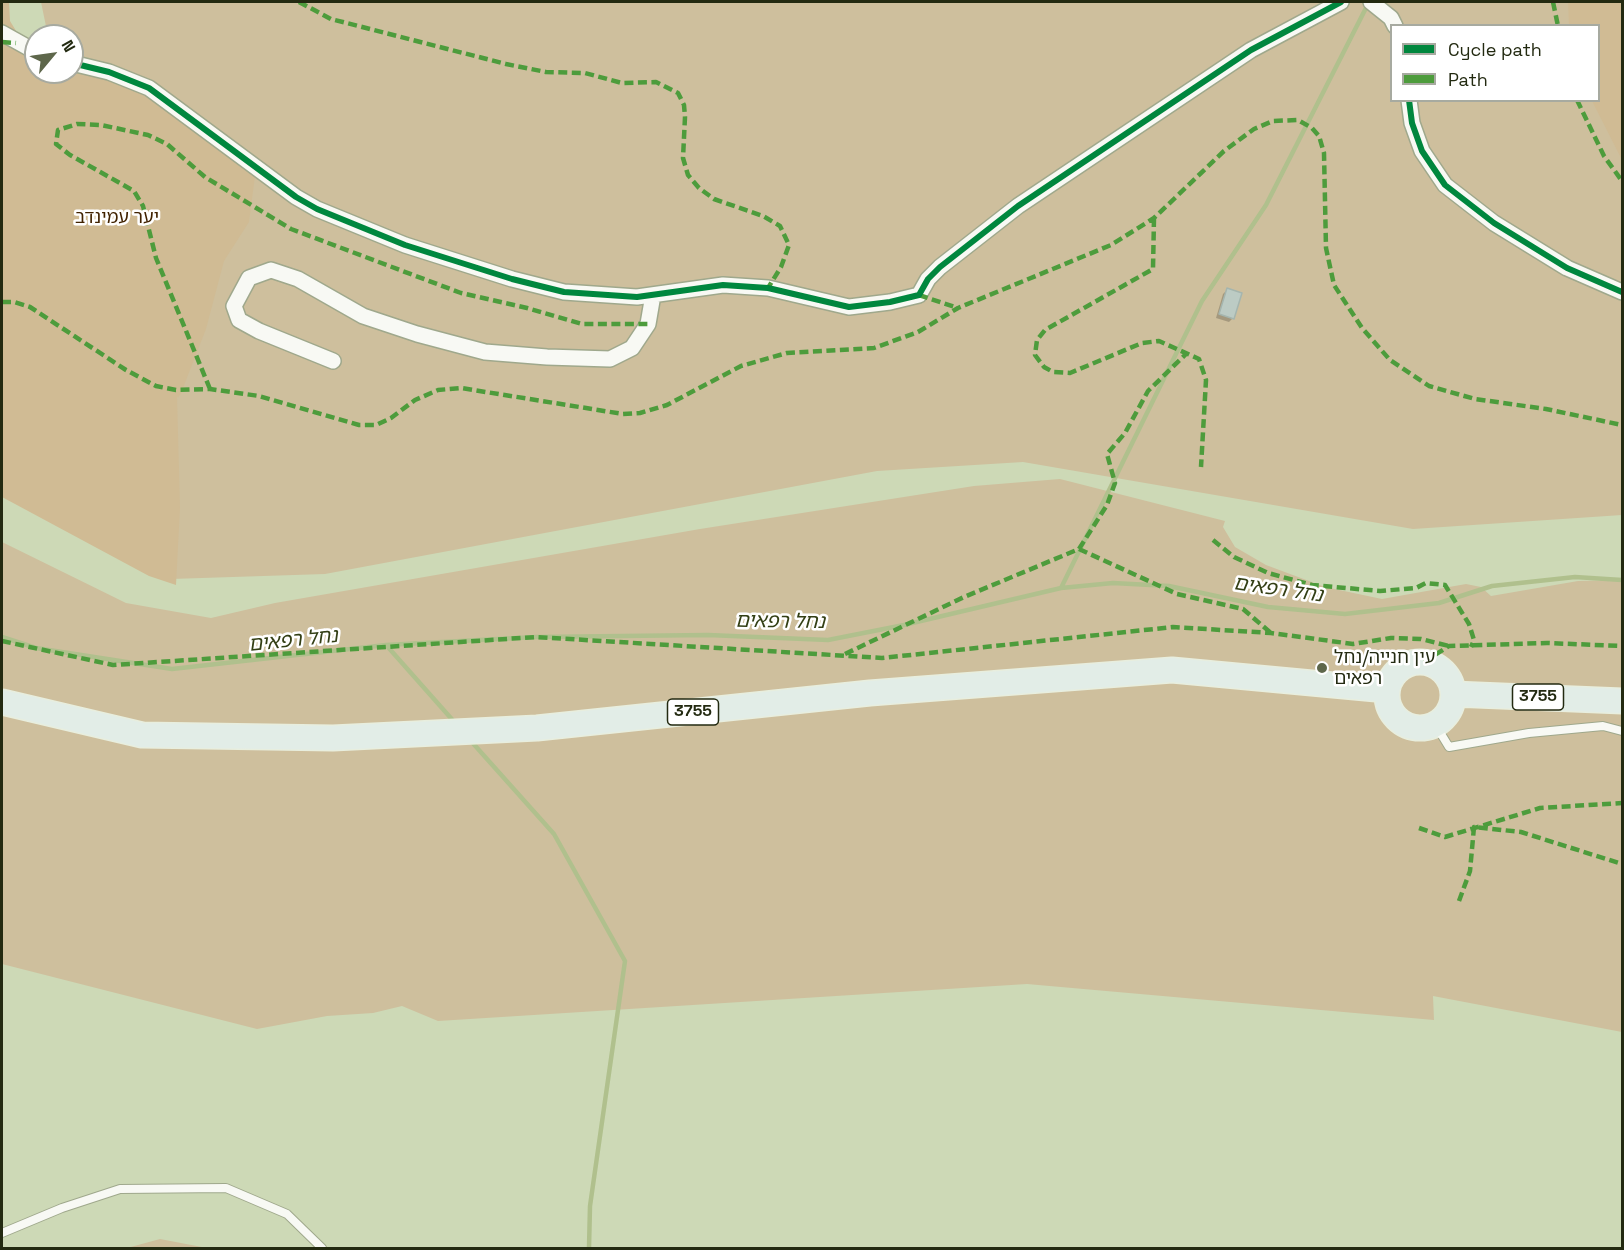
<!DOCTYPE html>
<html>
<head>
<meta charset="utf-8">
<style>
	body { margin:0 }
	#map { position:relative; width:1624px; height:1250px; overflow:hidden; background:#cdd9b6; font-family:"Space Grotesk",sans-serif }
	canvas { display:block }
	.frame { position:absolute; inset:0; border:3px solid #232a11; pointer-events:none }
	.legend { position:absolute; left:1390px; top:24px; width:210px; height:78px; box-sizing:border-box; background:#fff; border:2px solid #a7aaa0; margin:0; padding:8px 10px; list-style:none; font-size:18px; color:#232a11 }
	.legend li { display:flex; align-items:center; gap:12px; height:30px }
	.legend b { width:30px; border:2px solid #a7aaa0 }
	.north { position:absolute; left:24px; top:24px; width:60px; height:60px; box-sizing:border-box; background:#fff; border:2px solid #a7aaa0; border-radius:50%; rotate:61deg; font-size:16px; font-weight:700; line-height:24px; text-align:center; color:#232a11 }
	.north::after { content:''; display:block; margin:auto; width:21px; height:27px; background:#5e674b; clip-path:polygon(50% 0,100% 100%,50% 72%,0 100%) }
</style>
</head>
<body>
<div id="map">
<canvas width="1624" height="1250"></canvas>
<div class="frame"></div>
<ul class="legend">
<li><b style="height:8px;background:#00873e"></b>Cycle path</li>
<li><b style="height:8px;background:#4d9c3c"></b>Path</li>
</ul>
<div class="north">N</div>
</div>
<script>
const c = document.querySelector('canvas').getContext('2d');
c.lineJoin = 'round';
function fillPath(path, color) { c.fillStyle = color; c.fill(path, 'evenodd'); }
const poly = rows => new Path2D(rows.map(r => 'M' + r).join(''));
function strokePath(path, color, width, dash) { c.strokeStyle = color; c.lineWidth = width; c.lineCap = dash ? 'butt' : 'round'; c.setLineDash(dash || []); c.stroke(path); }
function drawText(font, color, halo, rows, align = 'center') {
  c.font = font + ' "Space Grotesk","Noto Sans Hebrew",sans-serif'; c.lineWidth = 5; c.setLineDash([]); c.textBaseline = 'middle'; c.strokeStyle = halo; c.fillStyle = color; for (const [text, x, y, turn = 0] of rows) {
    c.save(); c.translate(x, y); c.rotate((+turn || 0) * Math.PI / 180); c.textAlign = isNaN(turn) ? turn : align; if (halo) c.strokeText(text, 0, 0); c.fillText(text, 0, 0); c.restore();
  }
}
const green = poly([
	[41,2,1600,2,1622,118,1622,515,1413,529,1023,462,877,471,325,574,171,579,72,72,72,36,48,36],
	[1392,26,1598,26,1598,100,1392,100],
	[1060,479,1225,521,1223,527,1235,547,1266,565,1325,587,1382,599,1466,584,1481,587,1491,596,1578,581,1622,580,1622,1032,1433,996,1434,1020,1027,984,438,1021,402,1006,373,1013,327,1016,257,1029,2,964,2,542,126,603,211,618,275,603,700,529,974,486],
	[160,1239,207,1248,127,1248]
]);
const forest = poly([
	[2,2,9,2,10,21,21,39,36,47,36,72,72,72,72,62,124,85,152,100,255,176,249,222,224,261,206,329,181,393,178,398,177,396,180,508,176,585,149,576,2,497],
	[1568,2,1622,2,1622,160,1592,101,1598,100,1598,26,1569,25]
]);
const shadow = poly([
	[1227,290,1233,318,1229,322,1216,318,1223,294]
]);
const stream = poly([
	[1061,588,1202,301,1266,205,1368,4],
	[2,637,36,648,172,669,386,645,536,637,708,635,828,640,904,625,1061,588,1113,583,1169,586,1268,607,1345,614,1439,603,1492,586,1575,577,1622,580],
	[387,646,457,725],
	[470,740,554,834,625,961,590,1206,589,1248]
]);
const building = poly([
	[1227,288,1242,293,1234,319,1219,314,1227,288]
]);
const lane = poly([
	[1435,724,1449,747,1529,733,1603,726,1622,731],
	[2,1233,62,1208,120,1189,226,1188,287,1214,322,1248]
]);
const street = poly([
	[1371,2,1391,18,1395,26],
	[2,33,36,52],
	[72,63,109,72,149,88,296,197,317,209,405,245,512,279,564,292,637,297,723,285,768,288,849,307,890,302,919,295,928,279,940,267,1018,206,1251,50,1341,2],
	[1409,100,1412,123,1422,151,1445,185,1494,223,1567,268,1622,292],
	[333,361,259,331,239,320,234,306,249,278,271,270,298,279,363,316,417,334,485,352,547,357,610,359,632,348,648,324,653,295]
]);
const primary = poly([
	'1387 695a33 33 0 1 1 66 0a33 33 0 1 1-66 0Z',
	[1453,694,1622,701],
	[2,702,142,735,333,738,537,728,870,693,1172,670,1387,690]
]);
const quiet = poly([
	[299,2,331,19,506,64,546,72,585,73,622,83,656,82,678,93,684,105,685,117,683,158,688,175,699,188,714,199,763,216,780,226,789,245,781,267,768,288],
	[1553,2,1558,26],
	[2,42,16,43],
	[1577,100,1604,156,1622,181],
	[1154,218,1153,269,1045,330,1037,340,1035,355,1044,367,1053,372,1070,373,1142,343,1159,341,1199,359,1206,380,1201,467],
	[919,295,958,308],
	[2,302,14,302,30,307,126,370,156,386,176,390,210,389,259,396,359,425,376,425,391,418,415,400,438,390,461,388,623,414,640,413,667,405,741,366,787,353,874,348,918,332,958,308,1111,245,1154,218,1224,151,1254,129,1273,121,1298,120,1312,128,1319,136,1324,153,1326,248,1334,285,1362,328,1390,360,1429,386,1475,399,1546,409,1622,425],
	[210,389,156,258,143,206,134,191,70,155,56,144,58,130,77,124,101,125,148,135,167,144,205,177,291,229,461,293,527,308,582,324,648,324],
	[1213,540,1234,557,1268,573,1312,585,1380,591,1416,588,1426,583,1445,585,1469,624,1474,640,1471,647],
	[1079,549,1107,505,1115,483,1107,454,1125,433,1148,391,1187,353],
	[2,641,113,665,536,637,882,658,1173,627,1271,633,1353,644,1391,638,1421,639,1449,646],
	[845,654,964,597,1079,549,1177,594,1243,609,1271,633],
	[1424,662,1449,646,1547,643,1622,646],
	[1419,828,1445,837,1540,808,1622,803],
	[1459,901,1470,871,1474,827,1521,832,1622,864]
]);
const cycleway = poly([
	[72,63,109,72,149,88,296,197,317,209,405,245,512,279,564,292,637,297,723,285,768,288,849,307,890,302,919,295,928,279,940,267,1018,206,1251,50,1341,2],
	[1409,100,1412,123,1422,151,1445,185,1494,223,1567,268,1622,292]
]);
const markers = [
	[1322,668,6,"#5e674b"]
];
const shields = [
	[1538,697,51],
	[693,712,51]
];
const shieldNames = [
	["3755",1538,697],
	["3755",693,712]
];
const parkNames = [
	["יער עמינדב",117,218]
];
const poiNames = [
	["עין חנייה/נחל",1334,658],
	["רפאים",1334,679]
];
const waterNames = [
	["נחל רפאים",1278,590,8],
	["נחל רפאים",780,622,1],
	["נחל רפאים",293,641,-6]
];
fillPath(green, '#cebf9d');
fillPath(forest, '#d0bb94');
fillPath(shadow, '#0003');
strokePath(stream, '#b0c08d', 4.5);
fillPath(building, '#bccbc4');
strokePath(building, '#a5b5ae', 1.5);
strokePath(lane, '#9fa88c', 10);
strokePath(street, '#9fa88c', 18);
strokePath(primary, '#e8eede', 27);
strokePath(lane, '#f8f9f4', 8);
strokePath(street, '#f8f9f4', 15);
strokePath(primary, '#e2ede7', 24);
strokePath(quiet, '#4d9c3c', 4.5, [9, 4.5]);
strokePath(cycleway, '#00873e', 6);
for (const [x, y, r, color] of markers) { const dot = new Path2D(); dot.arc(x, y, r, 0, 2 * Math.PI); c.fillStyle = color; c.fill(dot); strokePath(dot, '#fff', 2); }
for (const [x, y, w] of shields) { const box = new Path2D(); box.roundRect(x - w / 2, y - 13, w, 26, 4.5); c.fillStyle = '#fff'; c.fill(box); strokePath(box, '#232a11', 1.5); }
drawText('bold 16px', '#232a11', null, shieldNames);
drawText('18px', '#412200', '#fff', parkNames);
drawText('18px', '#232a11', '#fff', poiNames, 'left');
drawText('italic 20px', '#333f15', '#fff', waterNames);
</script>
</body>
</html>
